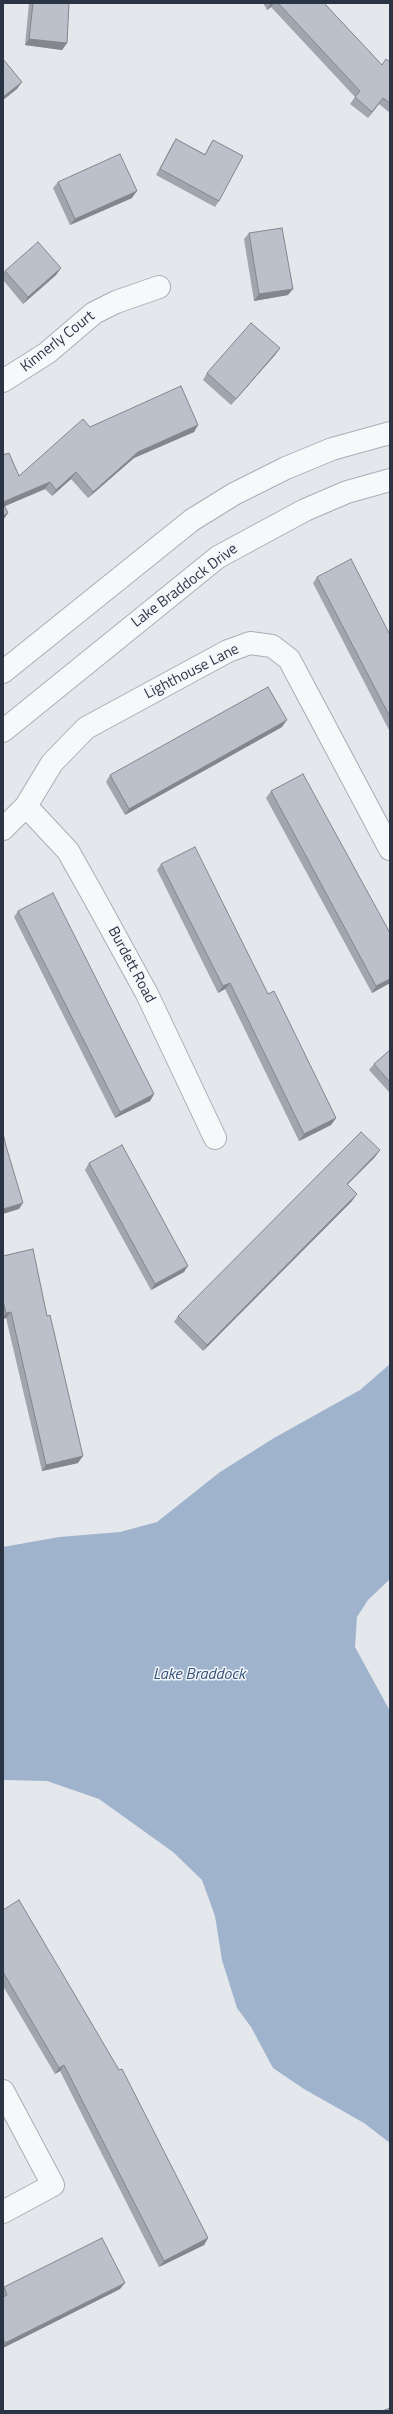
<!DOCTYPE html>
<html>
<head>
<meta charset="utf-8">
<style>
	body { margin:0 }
	#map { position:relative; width:393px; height:2414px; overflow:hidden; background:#e4e7ec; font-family:"Titillium Web",sans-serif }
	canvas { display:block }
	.frame { position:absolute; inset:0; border:4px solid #2b3445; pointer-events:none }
</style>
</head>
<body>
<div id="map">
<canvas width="393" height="2414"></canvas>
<div class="frame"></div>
</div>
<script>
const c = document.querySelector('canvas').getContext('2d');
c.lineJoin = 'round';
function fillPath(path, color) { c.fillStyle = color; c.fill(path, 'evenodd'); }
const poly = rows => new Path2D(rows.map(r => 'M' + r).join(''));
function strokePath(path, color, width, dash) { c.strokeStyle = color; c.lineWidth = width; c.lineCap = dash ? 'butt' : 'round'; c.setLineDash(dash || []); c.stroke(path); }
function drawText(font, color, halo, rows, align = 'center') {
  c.font = font + ' "Titillium Web",sans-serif'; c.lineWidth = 3; c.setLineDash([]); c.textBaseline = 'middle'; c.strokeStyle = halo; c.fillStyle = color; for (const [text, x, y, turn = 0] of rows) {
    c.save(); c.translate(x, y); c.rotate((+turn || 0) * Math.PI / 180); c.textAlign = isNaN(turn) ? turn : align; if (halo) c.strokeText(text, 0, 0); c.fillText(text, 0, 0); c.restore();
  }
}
const water = poly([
	[390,1364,390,1579,368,1600,357,1617,355,1647,390,1711,390,2143,364,2123,304,2089,273,2068,251,2027,237,2008,222,1960,215,1916,202,1880,173,1852,99,1799,47,1781,3,1780,3,1547,59,1537,120,1532,157,1522,220,1472,274,1438,360,1390]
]);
const minor = poly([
	[3,381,47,353,94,313,116,302,159,287],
	[26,806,68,851,95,899,147,994,215,1138],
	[3,829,26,806,52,763,86,728,228,651,250,643,272,646,289,659,390,849],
	[3,2091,53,2185,3,2212]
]);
const tertiary = poly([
	[3,672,192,520,234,494,286,468,332,449,390,433],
	[3,731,218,557,305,510,347,492,390,480]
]);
const wall = poly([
	[29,3,69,3,67,43,62,50,25,45],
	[263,3,324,3,382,65,390,62,390,113,379,104,368,118,350,104,355,97,271,7,267,10],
	[176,139,205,154,209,146,213,140,219,201,215,207,156,175,172,145],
	[58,182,132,198,70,225,53,188],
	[249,233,288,295,254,301,244,239],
	[61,268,56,275,23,304,3,280,3,273,5,271],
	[280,348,275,355,231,405,203,380,207,373],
	[198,425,194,432,134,458,88,498,71,479,52,496,45,489,5,506,8,513,3,520,3,455,19,476,90,427],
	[317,577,390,635,390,732,313,583],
	[282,727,125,815,106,782,110,775],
	[271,791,390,933,390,983,372,993,266,798],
	[161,864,268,994,336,1118,331,1125,299,1141,225,989,218,993,157,870],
	[18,911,154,1094,150,1101,115,1118,14,917],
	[390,1050,390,1093,369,1070,374,1064],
	[375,1157,347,1185,352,1201,203,1351,174,1322,178,1316],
	[89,1163,184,1272,151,1290,85,1170],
	[3,1256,47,1316,78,1463,42,1471,6,1318,3,1319],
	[3,1910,208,2238,204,2245,159,2267,60,2071,55,2074,3,1986],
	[4,2287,120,2289,3,2348,3,2288]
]);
const shadedWall = poly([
	[271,3,274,3,271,7,267,10],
	[29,39,67,43,62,50,25,45],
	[22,82,17,89,3,100,3,97],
	[383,98,379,104,368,118,372,112],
	[137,191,132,198,70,225,75,219],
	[61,268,56,275,23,304,28,297],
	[293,289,288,295,254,301,259,294],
	[280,348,275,355,231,405,236,399],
	[198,425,194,432,134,458,88,498,93,492,138,452],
	[76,472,71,479,52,496,56,490],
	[50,482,45,489,3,507,3,502],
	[8,513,3,520,3,516],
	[287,720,282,727,125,815,129,809],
	[390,979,390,983,372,993,376,986],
	[230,983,225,989,218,993,223,986],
	[154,1094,150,1101,115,1118,120,1112],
	[336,1118,331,1125,299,1141,304,1134],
	[380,1150,375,1157,342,1190,347,1184],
	[357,1194,352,1201,203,1351,207,1345],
	[23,1203,19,1209,3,1214,3,1209],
	[188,1266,184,1272,151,1290,155,1284],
	[11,1312,6,1318,3,1319,3,1317,6,1313],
	[83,1456,78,1463,42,1471,46,1465],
	[64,2065,60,2071,55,2074,59,2068],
	[208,2238,204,2245,159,2267,164,2261],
	[125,2283,120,2289,3,2348,3,2346,5,2343]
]);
const building = poly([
	[33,3,69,3,67,43,29,39,33,3],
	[278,3,324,3,382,65,386,59,390,62,390,103,383,98,372,112,355,97,360,91,278,3],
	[3,59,22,82,3,97,3,59],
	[176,139,205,155,213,140,243,156,219,201,160,169,176,139],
	[120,154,137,191,75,219,58,182,120,154],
	[282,228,293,289,259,294,249,233,282,228],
	[38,242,61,268,28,297,5,271,38,242],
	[251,323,280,348,236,399,207,373,251,323],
	[181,386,198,425,138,452,93,492,76,472,56,490,50,482,3,502,3,455,9,453,19,476,83,419,90,427,181,386],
	[3,503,8,513,3,516,3,503],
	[351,559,390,635,390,717,317,577,351,559],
	[268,687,287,720,129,809,110,775,268,687],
	[303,774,390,933,390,979,376,986,271,791,303,774],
	[195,847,268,994,274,991,336,1118,304,1134,230,983,223,986,161,864,195,847],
	[53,893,154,1094,120,1112,18,911,53,893],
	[390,1050,390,1082,374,1064,390,1050],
	[361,1132,380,1150,347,1184,357,1194,207,1345,178,1316,361,1132],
	[3,1133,6,1146,23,1203,3,1209,3,1133],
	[122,1145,188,1266,155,1284,89,1163,122,1145],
	[33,1249,47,1316,50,1315,83,1456,46,1465,11,1312,6,1313,3,1301,3,1256,33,1249],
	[19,1900,119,2070,122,2069,208,2238,164,2261,64,2065,59,2068,3,1972,3,1910,19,1900],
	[102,2238,125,2283,5,2343,3,2338,3,2297,7,2295,4,2287,102,2238],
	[390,2408,390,2411,382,2411,390,2408]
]);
const streetNames = [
	["Kinnerly Court",58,342,-38],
	["Lake Braddock Drive",185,586,-37],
	["Lighthouse Lane",192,672,-27],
	["Burdett Road",131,965,62]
];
const waterNames = [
	["Lake Braddock",199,1675]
];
fillPath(water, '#9fb4cc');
strokePath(minor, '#a9aeb7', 24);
strokePath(tertiary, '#a9aeb7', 24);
strokePath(minor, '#f7f8fa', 22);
strokePath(tertiary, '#f7f8fa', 22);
fillPath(wall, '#a1a5ae');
fillPath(shadedWall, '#83868d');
fillPath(building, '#bbc0ca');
strokePath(building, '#83868d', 1);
drawText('15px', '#2b3445', '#f4f6f9', streetNames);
drawText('italic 16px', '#34527a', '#f4f6f9', waterNames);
</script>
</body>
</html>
